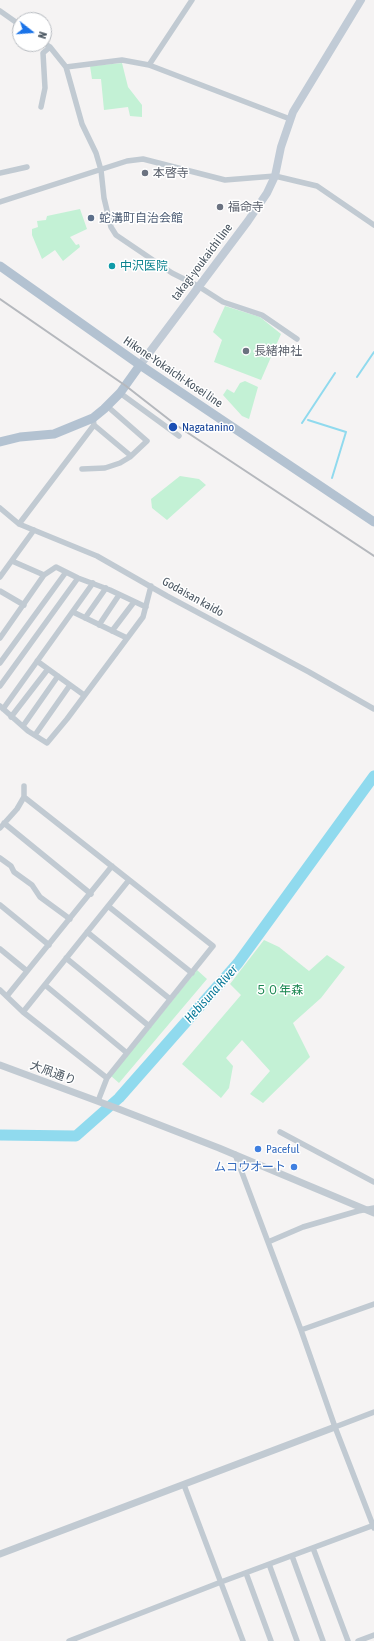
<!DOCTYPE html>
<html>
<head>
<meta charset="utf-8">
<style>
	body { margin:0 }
	#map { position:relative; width:374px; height:1641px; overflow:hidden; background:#f5f3f3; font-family:"Asap Condensed",sans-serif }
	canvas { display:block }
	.north { position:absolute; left:12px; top:12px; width:40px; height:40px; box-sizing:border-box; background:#fff; border:1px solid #b7bbc0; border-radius:50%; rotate:107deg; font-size:11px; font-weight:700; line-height:16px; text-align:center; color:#4a5661 }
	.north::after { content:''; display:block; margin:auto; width:14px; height:18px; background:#1a73e8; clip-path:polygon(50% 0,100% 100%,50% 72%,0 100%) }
</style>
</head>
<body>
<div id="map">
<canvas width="374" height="1641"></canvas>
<div class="north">N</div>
</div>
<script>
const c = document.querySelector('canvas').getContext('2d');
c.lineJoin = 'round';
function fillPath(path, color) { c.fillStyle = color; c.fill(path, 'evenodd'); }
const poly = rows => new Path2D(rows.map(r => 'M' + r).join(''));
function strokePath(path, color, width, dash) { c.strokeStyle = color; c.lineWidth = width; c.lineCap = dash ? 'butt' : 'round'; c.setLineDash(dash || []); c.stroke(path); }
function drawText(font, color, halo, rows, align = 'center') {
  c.font = font + ' "Asap Condensed","Noto Sans JP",sans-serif'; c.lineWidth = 3; c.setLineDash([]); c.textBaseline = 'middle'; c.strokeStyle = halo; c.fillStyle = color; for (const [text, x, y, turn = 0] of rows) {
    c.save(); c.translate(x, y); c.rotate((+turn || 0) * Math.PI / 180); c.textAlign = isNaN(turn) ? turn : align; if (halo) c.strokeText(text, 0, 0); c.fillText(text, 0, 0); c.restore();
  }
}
const green = poly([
	[122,63,128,87,142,105,142,117,130,116,128,107,104,110,101,79,92,79,90,66],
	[80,209,87,229,70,237,76,245,79,244,80,247,63,261,55,250,42,259,32,235,32,229,38,227,37,221,46,220,47,216],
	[225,306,260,317,281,334,261,380,214,362,222,340,213,332],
	[245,381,258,387,249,419,242,416,223,395,227,389,234,393,240,383],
	[180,476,199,479,206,485,167,520,152,508,151,499],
	[264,940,279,947,309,971,327,955,345,967,321,998,293,1023,310,1057,263,1103,250,1094,270,1071,242,1040,226,1058,233,1066,229,1088,221,1098,182,1064,241,995,230,984],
	[197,970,207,979,119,1083,111,1076]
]);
const stream = poly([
	[357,377,374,352],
	[308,420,346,432,332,478],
	[302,423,335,373]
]);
const river = poly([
	[0,1135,76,1136,119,1098,238,963,374,776]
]);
const minor = poly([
	[0,11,20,25],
	[44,43,50,47,66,67,82,124,96,153,101,170,104,198,111,227,116,235,172,273,198,286,223,302,262,315,297,339],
	[149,65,192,0],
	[66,67,122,60,149,65,290,119],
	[41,107,45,88,43,53,50,47],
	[0,173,27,167],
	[0,202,127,161,143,159,225,180,275,176,317,186,374,225],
	[120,393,179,436],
	[94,425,131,456],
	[82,469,105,468,120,463,130,457,147,441,107,406],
	[0,508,19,524,97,556,167,596,309,672,374,709],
	[19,524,94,425,93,418],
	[12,561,44,575,56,567,78,578,110,590,146,607],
	[0,577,34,530],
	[0,591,24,605],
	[73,612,127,638],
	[85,618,106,588],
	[99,625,119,595],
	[112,631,134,602],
	[0,638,44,575],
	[37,661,84,695],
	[0,663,66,572],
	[0,686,78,578],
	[0,706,28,731,47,743,67,719,143,617,151,586],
	[3,709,93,583],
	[11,717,48,669],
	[23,726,58,676],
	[35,735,70,685],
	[24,786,24,797,213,946,107,1078,98,1101],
	[4,823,91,894],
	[0,828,17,809,24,797],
	[0,858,11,866,14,872,32,885,40,897,70,919],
	[0,905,49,945],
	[108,906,192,973],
	[87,932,170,999],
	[0,949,27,971],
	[66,958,149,1026],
	[45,985,127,1053],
	[0,990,23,1012,107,1078],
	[7,996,112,866],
	[23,1012,129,880],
	[280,1132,374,1182],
	[235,1154,301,1330,335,1427,374,1528],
	[268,1242,303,1227,358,1211,374,1208],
	[301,1330,374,1304],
	[335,1427,374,1412],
	[184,1485,243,1641],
	[313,1548,348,1641],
	[292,1556,323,1641],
	[269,1564,297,1641],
	[246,1573,271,1641],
	[69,1641,221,1582,374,1525],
	[358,1641,374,1635]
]);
const tertiary = poly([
	[0,1065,116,1108,219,1148,374,1213],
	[0,1554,335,1427]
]);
const secondary = poly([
	[140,365,248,221,267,193,275,176,281,147,293,112,361,0]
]);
const primary = poly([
	[0,266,140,365,374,522],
	[0,442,20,437,54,434,93,418,104,409,120,393,140,365]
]);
const rail = poly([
	[0,299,126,386,176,425,374,556]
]);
const markers = [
	[145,173,4,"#6b7280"],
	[220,207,4,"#6b7280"],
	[91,218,4,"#5c6f8a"],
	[112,266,4,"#0f9aa8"],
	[246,351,4,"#6b7280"],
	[173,427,5,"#1a4fb4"],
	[258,1149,4,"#3f7fe0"],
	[294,1167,4,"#3f7fe0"]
];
const worshipNames = [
	["本啓寺",153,173],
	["福命寺",228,207],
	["長緒神社",254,351]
];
const serviceNames = [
	["蛇溝町自治会館",99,218]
];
const streetNames = [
	["takagi-youkaichi line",202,262,-53],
	["Hikone-Yokaichi-Kosei line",173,372,34],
	["Godaisan kaido",193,597,29],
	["大凧通り",53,1073,20]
];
const cultureNames = [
	["中沢医院",120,266]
];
const transitNames = [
	["Nagatanino",182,427]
];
const parkNames = [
	["５０年森",279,990]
];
const shopNames = [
	["Paceful",266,1149],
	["ムコウオート",286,1167,"right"]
];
const waterNames = [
	["Hebisuna River",211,994,-48]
];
fillPath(green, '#c3f1d5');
strokePath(stream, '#90daee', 2);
strokePath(river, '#90daee', 11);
strokePath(minor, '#c1cad2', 5.5);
strokePath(tertiary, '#c1cad2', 7);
strokePath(secondary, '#c1cbd6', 8);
strokePath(primary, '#b3c2d1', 9);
strokePath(rail, '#b5b8bd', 2);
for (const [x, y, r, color] of markers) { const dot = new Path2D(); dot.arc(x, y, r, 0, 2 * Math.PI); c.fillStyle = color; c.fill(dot); strokePath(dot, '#fff', 1.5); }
drawText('12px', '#5b616d', '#fff', worshipNames, 'left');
drawText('12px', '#4e5e75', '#fff', serviceNames, 'left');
drawText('12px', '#4a5661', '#fff', streetNames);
drawText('12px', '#0d838f', '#fff', cultureNames, 'left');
drawText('12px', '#164399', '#fff', transitNames, 'left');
drawText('12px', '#17864f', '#fff', parkNames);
drawText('12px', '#366cbe', '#fff', shopNames, 'left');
drawText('italic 13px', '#0c7c9b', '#fff', waterNames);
</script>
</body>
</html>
